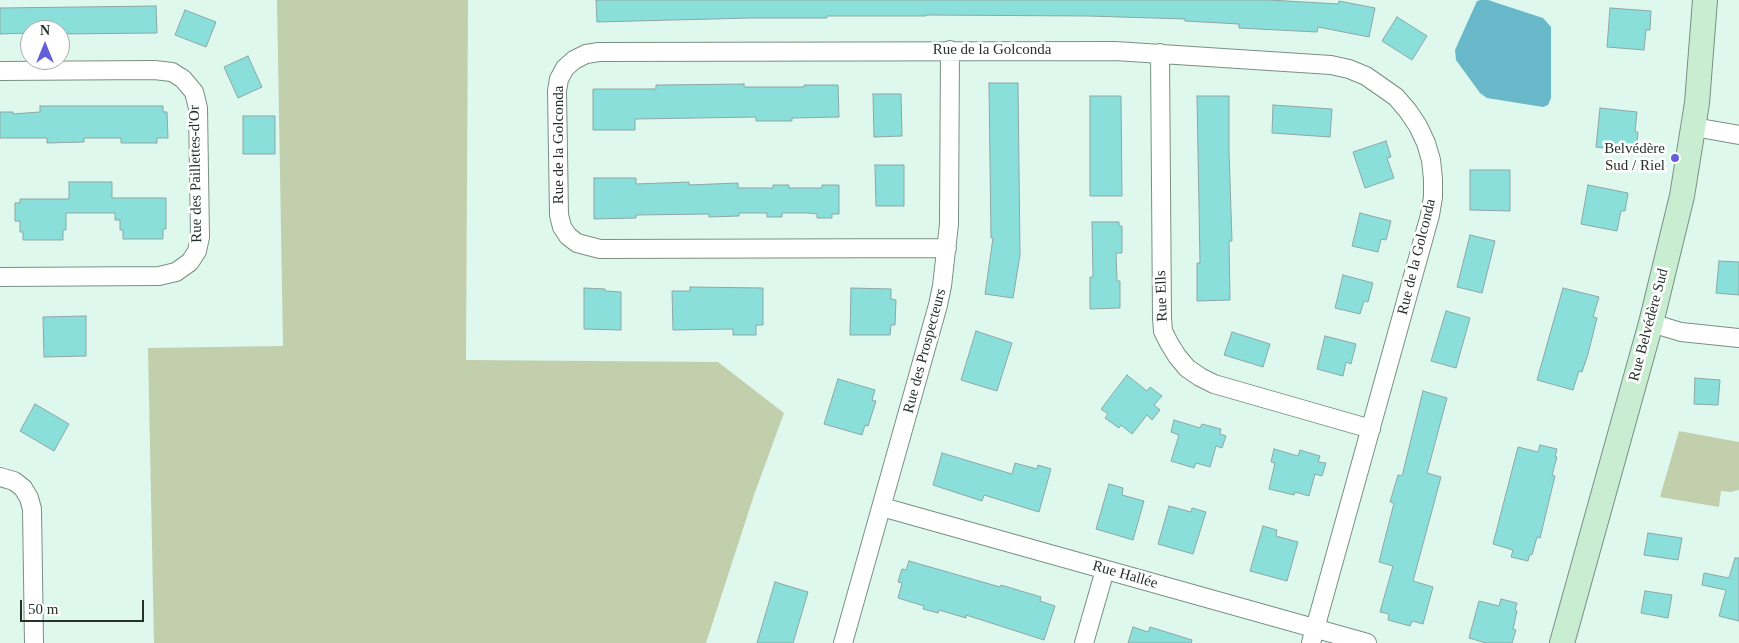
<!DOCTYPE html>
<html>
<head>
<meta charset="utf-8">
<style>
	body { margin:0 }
	#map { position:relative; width:1739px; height:643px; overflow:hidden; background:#dff8ee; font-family:Georgia,serif }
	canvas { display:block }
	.north { position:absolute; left:20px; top:20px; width:50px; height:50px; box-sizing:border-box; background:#fff; border:1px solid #a9acab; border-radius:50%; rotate:0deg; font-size:14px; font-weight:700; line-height:20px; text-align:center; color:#27302d }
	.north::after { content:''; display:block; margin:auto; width:18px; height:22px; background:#625fd8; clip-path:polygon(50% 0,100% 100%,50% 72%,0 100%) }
	.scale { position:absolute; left:20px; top:600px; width:124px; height:22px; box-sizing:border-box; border:2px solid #27302d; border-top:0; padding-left:6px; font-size:15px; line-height:18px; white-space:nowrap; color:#27302d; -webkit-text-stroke:4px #fff; paint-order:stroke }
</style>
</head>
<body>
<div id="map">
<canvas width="1739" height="643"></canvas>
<div class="north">N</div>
<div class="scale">50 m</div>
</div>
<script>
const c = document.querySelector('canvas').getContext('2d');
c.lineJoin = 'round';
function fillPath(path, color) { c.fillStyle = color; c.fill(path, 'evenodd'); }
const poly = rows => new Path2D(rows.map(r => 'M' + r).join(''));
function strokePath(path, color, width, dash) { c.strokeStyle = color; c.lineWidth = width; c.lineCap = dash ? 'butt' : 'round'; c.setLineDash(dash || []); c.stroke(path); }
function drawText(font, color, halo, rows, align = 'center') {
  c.font = font + ' Georgia,serif'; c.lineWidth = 5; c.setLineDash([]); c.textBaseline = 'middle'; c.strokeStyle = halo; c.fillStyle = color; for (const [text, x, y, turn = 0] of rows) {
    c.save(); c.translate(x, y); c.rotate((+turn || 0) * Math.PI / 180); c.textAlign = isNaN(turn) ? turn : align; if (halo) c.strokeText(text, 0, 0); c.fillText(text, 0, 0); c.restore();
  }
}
const green = poly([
	[277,0,468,0,466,360,718,362,784,413,754,495,706,643,154,643,148,348,283,346],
	[1679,431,1739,442,1739,490,1731,492,1721,491,1719,507,1660,497]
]);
const water = poly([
	[1481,0,1488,0,1543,18,1551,27,1551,98,1548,105,1543,107,1487,98,1480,93,1456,60,1455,50,1477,1]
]);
const building = poly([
	[596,0,1269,0,1338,4,1339,1,1375,8,1369,37,1318,27,1317,32,1239,28,1239,24,1185,21,1185,19,1088,16,926,15,926,16,827,16,827,18,750,18,597,22,596,0],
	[156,6,157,33,60,34,60,30,30,30,30,33,0,34,0,8,156,6],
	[1610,8,1651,11,1650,30,1646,30,1644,50,1607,47,1610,8],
	[185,10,216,22,206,47,175,35,185,10],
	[1397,17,1427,36,1412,60,1382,41,1397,17],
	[248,56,262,87,238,98,224,67,248,56],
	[989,83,1018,83,1020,255,1013,298,985,294,993,238,991,238,989,83],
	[744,84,744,87,804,87,804,85,838,85,839,117,792,118,792,121,756,121,756,117,635,119,635,130,593,130,593,89,656,89,656,85,663,85,744,84],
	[873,94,901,94,902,136,874,137,873,94],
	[1090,96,1121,96,1122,196,1090,196,1090,96],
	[1197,96,1229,96,1229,151,1232,241,1229,241,1230,300,1197,301,1197,263,1200,263,1197,96],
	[1273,105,1332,109,1330,137,1272,133,1273,105],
	[40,106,163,106,163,112,167,112,168,138,157,138,157,143,121,143,121,138,84,138,84,142,47,143,47,138,0,138,0,112,13,112,13,114,40,112,40,106],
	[1600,108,1637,112,1635,132,1638,132,1636,152,1596,147,1600,108],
	[243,116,275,116,275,154,243,154,243,116],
	[1386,141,1391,157,1387,158,1394,178,1365,188,1353,152,1386,141],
	[875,165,904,165,904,206,876,206,875,165],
	[1470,170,1510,170,1510,211,1470,210,1470,170],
	[594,178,636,178,636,184,689,182,689,185,738,183,738,188,773,188,773,185,789,185,789,188,822,188,822,185,839,185,839,214,832,214,832,218,817,218,817,214,808,213,782,213,782,217,767,217,767,213,739,213,739,216,709,217,709,214,636,215,636,218,594,219,594,178],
	[69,182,112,182,112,198,166,198,166,229,163,229,163,239,123,239,123,230,120,230,120,220,115,220,115,213,66,213,66,230,63,230,63,240,23,240,23,232,20,232,20,221,15,221,15,203,20,203,20,199,69,199,69,182],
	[1588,185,1628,193,1625,211,1621,211,1617,231,1581,224,1588,185],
	[1360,213,1391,221,1386,240,1381,239,1378,252,1352,246,1360,213],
	[1092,222,1119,222,1119,226,1122,226,1122,253,1116,253,1117,281,1120,281,1120,308,1090,309,1090,277,1093,277,1092,222],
	[1470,235,1495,241,1482,293,1457,287,1470,235],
	[1719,261,1739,262,1739,295,1716,293,1719,261],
	[1343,275,1373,283,1368,302,1364,301,1360,314,1335,308,1343,275],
	[690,287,763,288,763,325,756,325,756,335,733,335,733,329,673,330,672,291,690,291,690,287],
	[584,288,605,289,605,291,621,292,621,330,584,329,584,288],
	[851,288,891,289,891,299,896,300,895,325,891,325,890,335,850,335,851,288],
	[1563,288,1599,297,1593,317,1597,318,1588,354,1582,372,1579,371,1573,390,1537,380,1563,288],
	[1446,311,1470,318,1456,368,1431,361,1446,311],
	[86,316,86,356,44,357,43,317,86,316],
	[976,331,1012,343,997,391,961,380,976,331],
	[1232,332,1270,344,1263,367,1224,355,1232,332],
	[1325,336,1356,344,1351,364,1346,362,1343,376,1317,369,1325,336],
	[1127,375,1147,391,1150,387,1162,396,1154,405,1160,410,1152,420,1147,415,1132,434,1121,425,1119,428,1105,418,1108,414,1101,409,1127,375],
	[1695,378,1720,380,1718,405,1694,404,1695,378],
	[838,379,875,390,872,400,876,401,868,426,865,425,862,435,824,424,838,379],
	[1423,391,1447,398,1427,473,1441,477,1413,581,1433,587,1423,624,1412,621,1410,626,1388,620,1389,614,1380,612,1393,566,1379,562,1394,503,1390,502,1398,475,1402,476,1423,391],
	[35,404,69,424,54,451,20,431,35,404],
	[1174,420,1200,428,1202,424,1221,429,1220,434,1226,436,1222,448,1216,446,1210,467,1196,463,1194,468,1171,461,1179,435,1171,432,1174,420],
	[1540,445,1557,449,1555,457,1557,457,1552,475,1555,476,1540,538,1537,537,1532,555,1530,554,1528,561,1511,557,1513,550,1493,544,1518,447,1538,452,1540,445],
	[1274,449,1298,456,1300,450,1320,456,1318,462,1326,463,1322,476,1315,474,1309,496,1295,492,1294,495,1269,489,1275,463,1271,462,1274,449],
	[942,453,1012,474,1015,463,1037,469,1038,465,1051,469,1039,512,984,495,982,501,933,485,942,453],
	[1109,484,1123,488,1122,495,1144,501,1133,540,1096,529,1109,484],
	[1169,506,1191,512,1192,508,1206,512,1193,554,1158,544,1169,506],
	[1263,526,1277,530,1276,536,1298,542,1287,581,1250,571,1263,526],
	[1648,533,1682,538,1678,560,1644,555,1648,533],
	[1735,558,1739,558,1739,621,1719,616,1726,590,1702,585,1704,573,1729,578,1735,558],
	[909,561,1000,587,1001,585,1041,597,1040,601,1055,606,1044,640,966,615,966,618,939,610,938,613,923,609,924,606,898,598,902,583,898,582,900,575,902,569,906,570,909,561],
	[775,582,808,592,793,643,757,643,775,582],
	[1645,591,1672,595,1668,618,1641,613,1645,591],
	[1501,599,1517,603,1515,610,1517,611,1513,629,1516,630,1512,643,1486,643,1469,638,1479,601,1499,606,1501,599],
	[1133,627,1148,632,1150,627,1192,640,1191,643,1128,643,1133,627]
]);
const street = poly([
	[1160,53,1162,318,1163,331,1169,343,1177,356,1187,368,1200,377,1214,384,1371,429],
	[0,71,154,70,172,72,183,79,194,92,198,108,200,237,197,251,190,262,176,272,159,276,0,277],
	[1694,127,1739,135],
	[947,248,600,249,577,243,568,236,562,227,559,215,557,91,559,79,565,68,574,60,586,54,599,52,1115,51,1331,65,1349,69,1366,76,1396,97,1408,111,1418,126,1426,143,1431,160,1433,179,1433,197,1430,215,1311,643],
	[1651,323,1681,332,1739,338],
	[0,477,14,481,23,488,29,498,32,509,34,643],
	[882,507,1367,643],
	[843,643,938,305,942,286,949,224,950,50],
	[1084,643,1105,570]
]);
const secondary = poly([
	[1562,643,1651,323,1682,196,1697,103,1705,0]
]);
const markers = [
	[1675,158,5,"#625fd8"]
];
const streetNames = [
	["Rue de la Golconda",992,50],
	["Rue de la Golconda",559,145,-90],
	["Rue des Paillettes-d'Or",196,174,-91],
	["Rue de la Golconda",1417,257,-76],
	["Rue Ells",1162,296,-92],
	["Rue Belvédère Sud",1649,325,-75],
	["Rue des Prospecteurs",925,351,-75],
	["Rue Hallée",1125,575,16]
];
const poiNames = [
	["Belvédère",1665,149],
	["Sud / Riel",1665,166]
];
fillPath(green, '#c1cfac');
fillPath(water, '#69b8ca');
fillPath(building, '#8adfdb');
strokePath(building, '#8da7a5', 1);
strokePath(street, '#798f86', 20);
strokePath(secondary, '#798f86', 26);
strokePath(street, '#fff', 18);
strokePath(secondary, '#c8edd0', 24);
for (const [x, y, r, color] of markers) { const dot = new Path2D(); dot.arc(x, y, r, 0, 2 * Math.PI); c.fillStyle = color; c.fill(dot); strokePath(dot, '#fff', 2); }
drawText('15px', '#27302d', '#fff', streetNames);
drawText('15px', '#27302d', '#fff', poiNames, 'right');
</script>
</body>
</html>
